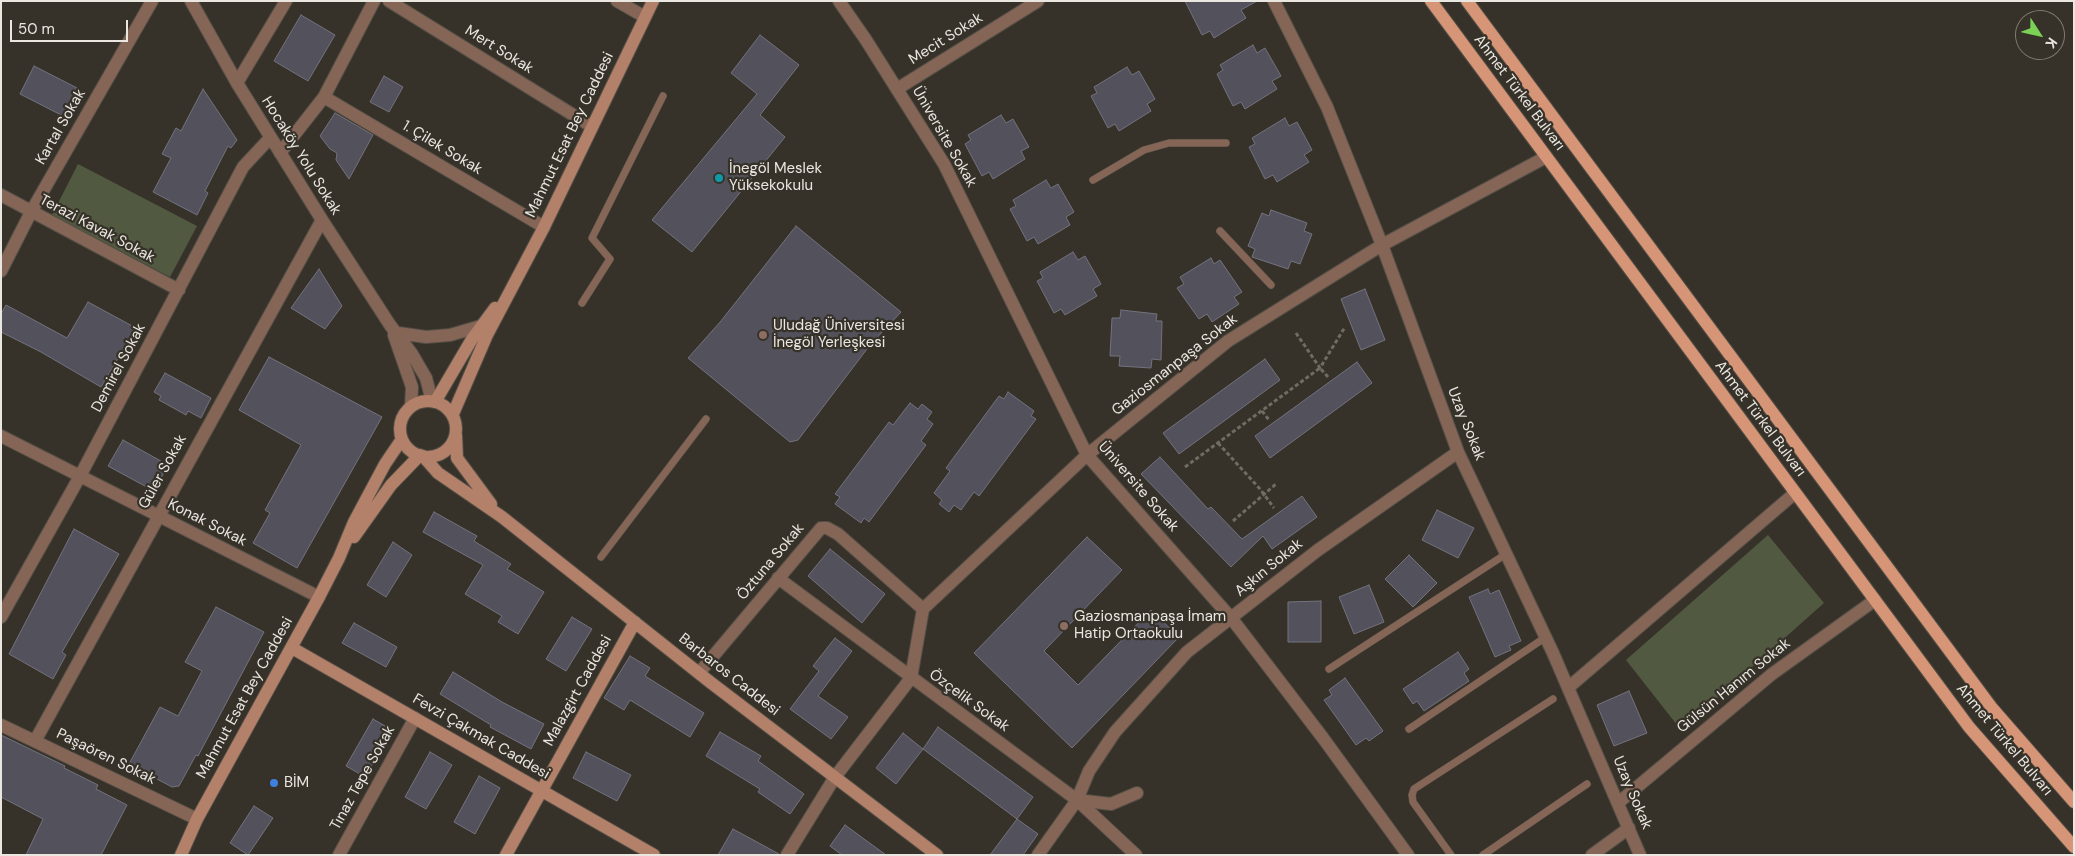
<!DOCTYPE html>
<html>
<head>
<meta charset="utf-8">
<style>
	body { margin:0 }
	#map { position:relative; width:2075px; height:856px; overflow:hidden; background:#373229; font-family:"DM Sans",sans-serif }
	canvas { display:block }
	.frame { position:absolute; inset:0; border:2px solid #eae7e1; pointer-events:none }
	.north { position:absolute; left:2015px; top:10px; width:50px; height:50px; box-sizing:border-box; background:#373229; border:1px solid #7f7a73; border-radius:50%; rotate:125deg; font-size:14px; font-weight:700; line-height:20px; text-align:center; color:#eae7e1 }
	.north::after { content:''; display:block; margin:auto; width:18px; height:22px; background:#7bd156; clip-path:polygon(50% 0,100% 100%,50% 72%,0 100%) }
	.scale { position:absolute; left:10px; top:20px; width:118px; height:22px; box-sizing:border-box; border:2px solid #eae7e1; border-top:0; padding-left:6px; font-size:15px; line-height:18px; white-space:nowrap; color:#eae7e1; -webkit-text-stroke:4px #373229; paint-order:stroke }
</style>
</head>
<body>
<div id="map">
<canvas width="2075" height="856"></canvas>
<div class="frame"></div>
<div class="north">K</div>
<div class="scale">50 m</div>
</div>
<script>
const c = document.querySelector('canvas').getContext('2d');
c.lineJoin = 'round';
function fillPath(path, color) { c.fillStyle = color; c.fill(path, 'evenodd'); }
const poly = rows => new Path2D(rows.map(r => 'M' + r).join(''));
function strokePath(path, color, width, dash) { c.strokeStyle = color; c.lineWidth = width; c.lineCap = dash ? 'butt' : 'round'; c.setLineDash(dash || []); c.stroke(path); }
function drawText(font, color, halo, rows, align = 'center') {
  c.font = font + ' "DM Sans",sans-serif'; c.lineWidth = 4.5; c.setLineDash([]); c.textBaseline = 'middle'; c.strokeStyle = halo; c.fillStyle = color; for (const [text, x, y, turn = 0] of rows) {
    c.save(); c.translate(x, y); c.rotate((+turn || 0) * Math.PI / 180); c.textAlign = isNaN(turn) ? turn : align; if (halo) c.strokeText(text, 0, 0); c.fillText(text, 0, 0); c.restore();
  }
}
const green = poly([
	[78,164,197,226,170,277,52,215],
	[1768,535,1824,603,1681,730,1626,660]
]);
const building = poly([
	[1185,1,1257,1,1241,10,1246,18,1214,38,1210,31,1202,35,1185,1],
	[301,15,335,35,308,81,274,61,301,15],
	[760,35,799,65,760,115,785,137,692,252,652,220,757,94,731,73,760,35],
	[1253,45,1257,53,1265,48,1281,76,1272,81,1277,89,1245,109,1241,102,1233,106,1217,74,1223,70,1220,65,1253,45],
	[34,66,81,90,67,118,20,94,34,66],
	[1127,67,1132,75,1139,71,1155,99,1147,104,1151,111,1119,131,1115,124,1108,128,1091,96,1097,93,1094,87,1127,67],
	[384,76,403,87,389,112,370,102,384,76],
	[203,89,237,140,231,148,228,146,205,191,208,193,197,215,153,192,171,158,162,154,176,128,181,131,203,89],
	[335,113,373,135,349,179,336,160,337,153,330,149,320,136,335,113],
	[1001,115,1006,123,1013,119,1029,147,1021,151,1025,159,993,179,989,172,982,176,965,144,971,140,968,135,1001,115],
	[1285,118,1289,126,1297,122,1312,150,1304,155,1309,162,1277,182,1273,175,1265,179,1249,147,1255,144,1252,138,1285,118],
	[1046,180,1051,188,1058,184,1074,212,1066,217,1070,225,1038,244,1034,237,1027,241,1010,209,1016,206,1013,200,1046,180],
	[1271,210,1307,223,1304,231,1312,234,1300,264,1291,261,1288,269,1252,257,1255,249,1248,246,1262,213,1269,216,1271,210],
	[796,226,901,312,870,345,798,440,790,442,688,358,721,321,796,226],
	[1073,252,1078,260,1085,256,1101,284,1093,289,1097,296,1065,315,1061,309,1054,313,1037,281,1043,278,1040,272,1073,252],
	[1211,258,1214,264,1220,260,1242,292,1234,297,1239,304,1212,322,1207,314,1199,319,1177,288,1184,284,1180,277,1211,258],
	[319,269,342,306,325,329,291,308,319,269],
	[1365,289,1385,340,1361,350,1341,299,1365,289],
	[88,302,136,328,101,387,41,352,1,332,1,314,6,305,67,338,88,302],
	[1121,310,1157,314,1156,321,1162,321,1161,360,1152,359,1151,368,1119,366,1120,356,1110,356,1112,318,1120,318,1121,310],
	[269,357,382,417,297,568,253,543,270,513,265,510,301,445,239,410,269,357],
	[1265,359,1280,380,1179,454,1163,433,1265,359],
	[1357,362,1372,383,1270,458,1255,436,1357,362],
	[165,373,211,398,201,418,188,411,186,415,159,400,161,396,154,392,165,373],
	[1008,392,1034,411,1031,416,1036,419,979,496,974,492,961,510,954,505,949,512,939,504,942,500,934,493,950,471,946,468,999,396,1004,399,1008,392],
	[910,403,918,409,922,404,932,412,927,419,933,424,921,441,926,445,869,522,864,518,861,523,835,504,840,497,835,494,889,422,893,425,910,403],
	[123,440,168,465,154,491,108,466,123,440],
	[1160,457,1208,509,1211,507,1242,539,1302,496,1317,517,1272,549,1263,536,1231,567,1141,474,1160,457],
	[1437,510,1474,528,1458,558,1422,540,1437,510],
	[434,512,477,536,474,541,511,564,507,569,544,592,518,634,498,622,502,616,465,594,483,565,423,532,434,512],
	[74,529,119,554,62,652,66,655,53,679,9,654,74,529],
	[1087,537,1122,570,1044,651,1078,685,1151,610,1179,637,1072,748,974,653,1087,537],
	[393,542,412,555,386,597,367,585,393,542],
	[830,549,885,594,862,623,808,576,830,549],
	[1409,555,1437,583,1413,607,1385,579,1409,555],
	[1369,585,1384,622,1354,634,1339,597,1369,585],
	[1488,589,1490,594,1499,590,1521,641,1509,646,1511,650,1495,657,1469,597,1488,589],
	[1321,601,1321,642,1288,642,1288,602,1321,601],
	[216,607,264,632,198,756,196,755,179,786,172,787,129,764,160,707,178,716,202,671,185,662,216,607],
	[572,617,592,629,566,671,546,659,572,617],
	[354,623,397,647,386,667,342,643,354,623],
	[835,638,852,651,818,696,848,717,831,739,790,709,819,671,813,666,835,638],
	[1458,652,1469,669,1464,673,1469,681,1424,711,1417,701,1413,704,1403,689,1458,652],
	[630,656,650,668,645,676,704,713,690,737,630,700,624,710,604,698,630,656],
	[453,672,502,702,544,724,531,749,490,727,491,725,440,694,453,672],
	[1345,678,1383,731,1369,741,1366,738,1356,745,1324,700,1332,695,1329,690,1345,678],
	[1629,691,1647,733,1614,746,1597,705,1629,691],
	[373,719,392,730,365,777,346,766,373,719],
	[938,727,1033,797,1017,819,923,749,938,727],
	[720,732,761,756,758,761,804,794,790,814,758,792,760,789,706,756,720,732],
	[903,733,923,749,896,784,876,768,903,733],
	[1,735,65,766,64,768,98,785,96,789,127,805,101,855,26,855,43,819,1,797,1,735],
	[430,752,452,765,426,809,405,797,430,752],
	[586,752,631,775,617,801,573,778,586,752],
	[479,776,500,788,475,834,454,822,479,776],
	[254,806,273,818,248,855,230,843,254,806],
	[1017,819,1038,834,1023,855,990,855,1017,819],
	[845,825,886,855,842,855,830,846,845,825],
	[733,829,779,854,779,855,718,855,733,829]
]);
const path = poly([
	[1296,333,1320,368,1345,327],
	[1262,411,1269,420],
	[1218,443,1260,489,1274,508],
	[1185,467,1320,368,1328,377],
	[1233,521,1276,484]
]);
const lane = poly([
	[1093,180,1144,150,1169,143,1226,143],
	[1220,231,1271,285],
	[582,303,610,259,592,238,663,96],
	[601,557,706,419],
	[1329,669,1506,554],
	[1409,729,1546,637],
	[1451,855,1413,802,1412,795,1414,789,1553,699],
	[1483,855,1587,784]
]);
const street = poly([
	[191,1,237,83,322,220,390,325,412,354,426,378,432,401],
	[389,1,591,126],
	[617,1,645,17],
	[839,1,866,40,944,164,1087,455,1232,619,1323,738,1408,855],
	[1274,1,1327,107,1382,245,1458,452,1553,653,1640,855],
	[237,83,286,1],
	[897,89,1038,1],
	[324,97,544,227],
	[280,153,324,97,374,1],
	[1,195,179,290],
	[1,271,31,212,152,1],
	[398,333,426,337,450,335,481,326],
	[394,335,412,387,411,406],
	[1,436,319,597],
	[778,578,1077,800,1136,855],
	[1,617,79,478,243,167,270,138],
	[699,673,821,528,827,528,838,534,923,609],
	[1569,687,1795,493],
	[1,725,197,819],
	[35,741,322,220],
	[1077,800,1111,804,1137,793],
	[1618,803,1772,674,1875,600],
	[339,855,415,718],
	[787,855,835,777,911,678,923,609,1087,455,1228,341,1382,245,1546,157],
	[1038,855,1077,800,1089,771,1115,732,1187,652,1318,550,1458,452],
	[1592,855,1629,828]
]);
const secondary = poly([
	'400 429a28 28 0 1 1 56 0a28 28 0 1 1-56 0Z',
	[435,402,472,339,495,308],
	[453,414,487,335,544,227,653,1],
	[456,435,457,458,491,504],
	[423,456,438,473,502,517,710,682,937,855],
	[354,537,391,485,420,455],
	[292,648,654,855],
	[181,855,197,819,319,597,339,558,354,522,385,464,402,439],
	[506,855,635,622]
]);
const primary = poly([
	[1431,1,1969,727,2074,847],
	[1467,1,1992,708,2074,802]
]);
const markers = [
	[719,178,5,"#0f9aa8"],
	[763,335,5,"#8d6e63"],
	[1064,626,5,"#8d6e63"],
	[274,783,5,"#3f7fe0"]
];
const streetNames = [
	["Mecit Sokak",946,39,-32],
	["Mert Sokak",499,50,32],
	["Ahmet Türkel Bulvarı",1519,93,53],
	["Kartal Sokak",61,127,-60],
	["Mahmut Esat Bey Caddesi",570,135,-64],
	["Üniversite Sokak",944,137,60],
	["1. Çilek Sokak",442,148,31],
	["Hocaköy Yolu Sokak",301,156,58],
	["Terazi Kavak Sokak",97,229,28],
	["Gaziosmanpaşa Sokak",1175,365,-38],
	["Demirel Sokak",119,368,-62],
	["Ahmet Türkel Bulvarı",1760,419,53],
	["Uzay Sokak",1466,424,68],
	["Güler Sokak",163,472,-61],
	["Üniversite Sokak",1138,487,49],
	["Konak Sokak",207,523,27],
	["Öztuna Sokak",771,562,-50],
	["Aşkın Sokak",1269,568,-39],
	["Barbaros Caddesi",729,675,38],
	["Gülsün Hanım Sokak",1734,686,-39],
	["Malazgirt Caddesi",578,691,-61],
	["Mahmut Esat Bey Caddesi",245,698,-61],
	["Özçelik Sokak",969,701,36],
	["Fevzi Çakmak Caddesi",481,737,30],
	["Ahmet Türkel Bulvarı",2004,740,50],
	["Paşaören Sokak",106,757,26],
	["Tınaz Tepe Sokak",363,778,-61],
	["Uzay Sokak",1632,793,67]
];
const poiNames = [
	["İnegöl Meslek",729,169],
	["Yüksekokulu",729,186],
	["Uludağ Üniversitesi",773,326],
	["İnegöl Yerleşkesi",773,343],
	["Gaziosmanpaşa İmam",1074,617],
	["Hatip Ortaokulu",1074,634],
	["BİM",284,783]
];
fillPath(green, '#515a40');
fillPath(building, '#53525c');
strokePath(building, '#73727e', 1);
strokePath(lane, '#544f46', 8);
strokePath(street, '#544f46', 14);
strokePath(secondary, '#544f46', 14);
strokePath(primary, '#544f46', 14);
strokePath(path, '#706b63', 3, [4, 2.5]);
strokePath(lane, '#856556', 7);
strokePath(street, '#856556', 12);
strokePath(secondary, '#b38069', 12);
strokePath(primary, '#d69577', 12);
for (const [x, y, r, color] of markers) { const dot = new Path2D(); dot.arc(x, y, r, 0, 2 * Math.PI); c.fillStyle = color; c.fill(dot); strokePath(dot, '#373229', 2); }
drawText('15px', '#eae7e1', '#373229', streetNames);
drawText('15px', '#eae7e1', '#373229', poiNames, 'left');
</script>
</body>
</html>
